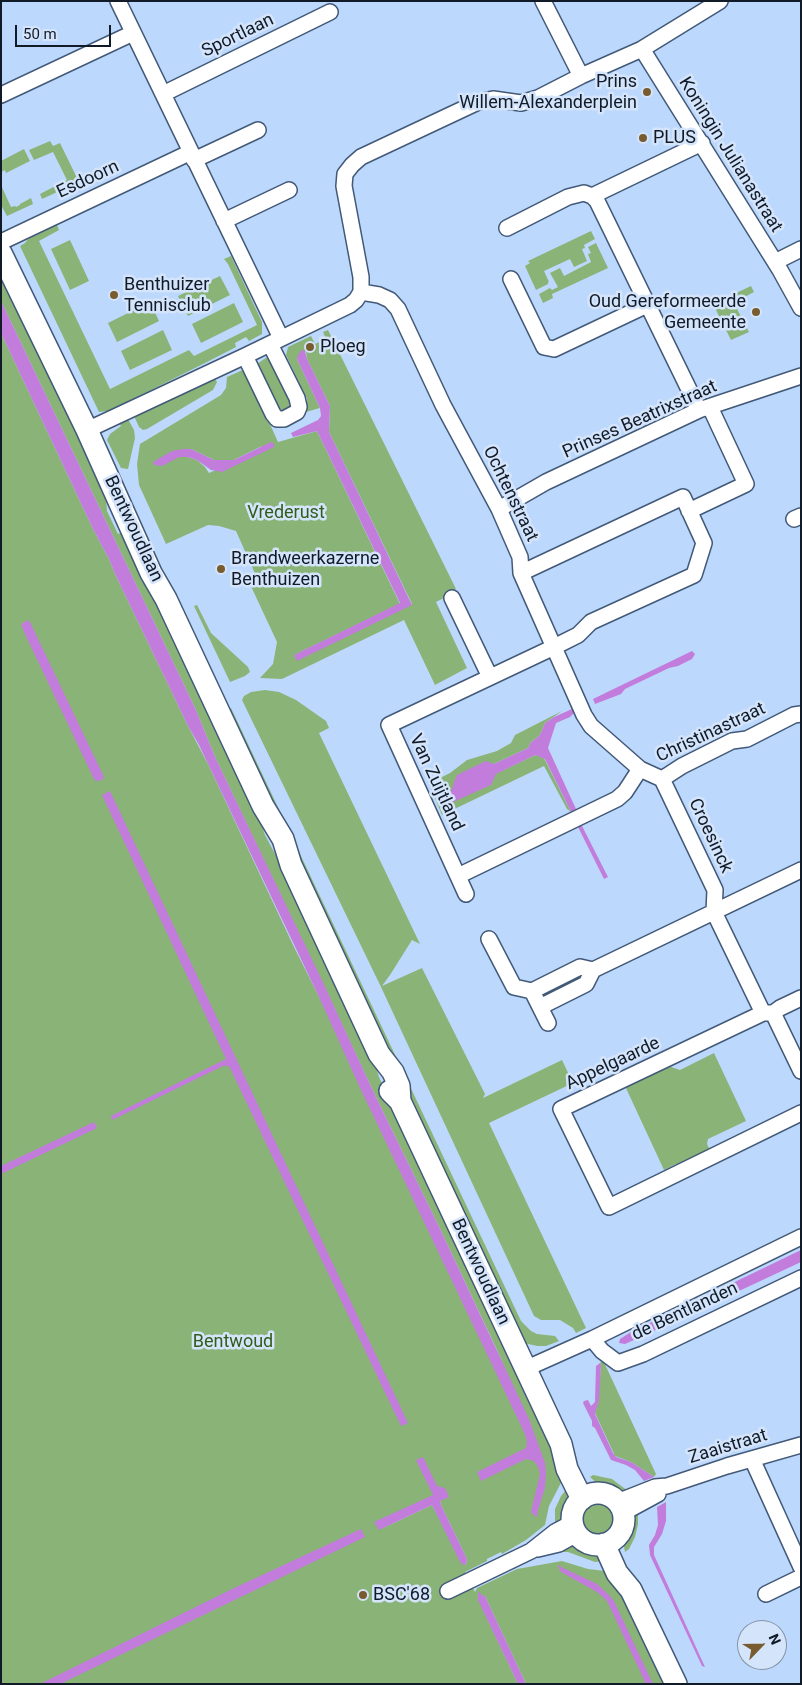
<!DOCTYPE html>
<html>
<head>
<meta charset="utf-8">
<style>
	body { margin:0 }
	#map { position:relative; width:802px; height:1685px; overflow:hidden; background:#bdd8fd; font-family:Roboto,sans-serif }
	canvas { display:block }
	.frame { position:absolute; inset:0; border:2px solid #111b28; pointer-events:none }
	.north { position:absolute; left:737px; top:1620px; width:50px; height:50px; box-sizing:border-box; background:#d4e4fb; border:1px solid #8694a7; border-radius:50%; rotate:66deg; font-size:14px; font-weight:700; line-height:20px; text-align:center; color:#111b28 }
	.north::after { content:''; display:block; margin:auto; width:18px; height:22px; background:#785b2e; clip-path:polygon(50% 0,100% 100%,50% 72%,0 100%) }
	.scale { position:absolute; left:15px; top:25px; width:96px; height:22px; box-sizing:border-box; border:2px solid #111b28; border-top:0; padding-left:6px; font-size:15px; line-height:18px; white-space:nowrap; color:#111b28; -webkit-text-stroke:4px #d4e4fb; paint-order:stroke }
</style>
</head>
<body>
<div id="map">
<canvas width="802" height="1685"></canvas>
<div class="frame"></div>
<div class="north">N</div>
<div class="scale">50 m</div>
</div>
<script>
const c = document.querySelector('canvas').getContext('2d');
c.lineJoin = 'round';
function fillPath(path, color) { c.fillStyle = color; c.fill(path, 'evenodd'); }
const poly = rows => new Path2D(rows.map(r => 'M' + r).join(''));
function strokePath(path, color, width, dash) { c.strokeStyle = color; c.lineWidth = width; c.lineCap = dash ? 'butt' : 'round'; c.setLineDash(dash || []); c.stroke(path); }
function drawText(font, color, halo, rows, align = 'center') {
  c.font = font + ' Roboto,sans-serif'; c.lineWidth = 5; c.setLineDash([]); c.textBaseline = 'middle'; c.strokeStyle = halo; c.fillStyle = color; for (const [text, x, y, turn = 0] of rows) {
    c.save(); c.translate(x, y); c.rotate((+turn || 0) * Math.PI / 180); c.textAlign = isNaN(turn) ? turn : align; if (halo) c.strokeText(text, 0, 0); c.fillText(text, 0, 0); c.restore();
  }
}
const green = poly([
	[50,141,53,146,60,143,79,182,42,199,40,194,67,180,53,152,34,160,29,150],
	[24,149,30,161,6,173,5,170,1,172,1,161],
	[1,185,11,207,15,206,16,207,20,205,20,204,31,198,33,204,7,216,1,205],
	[57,225,59,230,39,241,110,389,189,350,194,356,257,325,228,264,224,259,231,256,262,322,262,334,249,341,246,337,235,343,236,347,207,362,129,401,107,411,99,412,20,246,25,243,28,239],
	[591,231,595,239,584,245,585,248,582,249,587,261,574,267,570,259,544,271,549,282,548,282,548,284,536,290,525,266,530,263,528,261],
	[70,240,89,281,70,290,51,249],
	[596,243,608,268,552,294,553,298,543,303,539,294,550,288,552,290,558,287,550,273,560,268,564,276,591,262,588,254,591,253,588,247],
	[1,266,91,454,87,456,106,496,107,511,118,534,127,530,258,814,265,835,283,869,375,1064,379,1077,546,1436,563,1479,549,1506,545,1525,526,1540,502,1554,501,1552,487,1559,487,1561,465,1572,475,1592,477,1588,517,1569,562,1561,588,1569,605,1571,612,1576,668,1684,526,1684,485,1596,486,1616,518,1684,1,1684,1,333,93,529,109,559,116,576,188,726,208,764,294,947,505,1367,441,1231,374,1093,334,1007,216,759,195,708,1,301],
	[444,1497,440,1501,441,1505,467,1559,466,1564,464,1565,432,1505,379,1530],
	[220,276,230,295,188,316,178,296],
	[751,286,754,292,737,301,740,307,737,309,749,332,731,340,713,304],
	[150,302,159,321,117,342,108,323],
	[234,303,243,322,201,343,192,324],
	[163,330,172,350,130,370,121,351],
	[328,330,456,589,453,591,454,593,436,602,467,668,435,685,404,620,282,679,260,678,273,664,277,642,249,582,257,578,236,531,219,526,208,525,166,544,139,485,137,464,140,444,221,395,226,388,227,377,245,369,278,442,317,431,400,604,294,655,412,604,329,432,330,406,307,359,306,351,297,359,320,408,306,412,307,399,286,355,288,347,311,336,315,344,326,339,323,332],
	[273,444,209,473,205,467,197,460,188,457,179,457,183,449,191,449,214,460,234,460,260,447],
	[270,355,293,404,289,410,283,411,277,407,257,364],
	[213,375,217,382,213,390,147,429,143,430,139,427,134,416],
	[128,419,134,430,135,438,128,469,121,468,107,440,110,434,121,426,119,423],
	[197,605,211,633,248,667,250,672,245,676,230,682,194,606],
	[265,690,279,692,296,700,326,721,329,728,319,733,420,944,412,940,390,975,382,986,422,968,485,1094,483,1098,562,1060,573,1083,489,1123,586,1328,576,1333,573,1328,560,1320,541,1320,534,1316,381,987,242,700,244,696,251,692],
	[231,708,521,1321,531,1331,537,1334,555,1336,559,1341,546,1346,537,1346,524,1343,333,942,333,929,227,714],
	[562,711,545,723,541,733,537,738,531,742,528,748,494,764,495,774,535,755,544,758,571,812,567,809,544,766,442,815,427,779,438,779,450,773,467,760,497,751,511,743,515,735],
	[714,1053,746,1121,708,1139,707,1144,710,1150,678,1166,676,1164,664,1170,625,1086,665,1065,680,1070],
	[603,1360,656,1474,654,1477,631,1462,615,1456,595,1413,598,1402,601,1365,600,1363],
	[593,1475,612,1479,628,1491,622,1494,601,1487,590,1477],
	[569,1486,572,1493,571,1502,564,1519,555,1527,555,1509,561,1496],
	'581 1519a16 16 0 1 1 32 0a16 16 0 1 1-32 0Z',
	[638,1512,638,1524,635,1537,629,1549,625,1552,623,1541,629,1521,632,1516],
	[569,1544,578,1544,598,1553,605,1561,595,1562,568,1552,556,1552]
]);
const water = poly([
	[1,301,195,708,216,759,321,978,374,1093,441,1231,529,1419,545,1463,546,1473,545,1488,537,1513,538,1515,536,1517,531,1512,540,1474,538,1467,534,1461,526,1459,481,1481,477,1472,526,1448,527,1441,524,1432,361,1090,318,995,199,745,188,726,116,576,109,559,93,529,1,333],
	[302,350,305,351,307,359,330,406,329,432,412,605,297,661,294,655,400,603,317,431,293,437,291,433,318,420,321,416,320,408,297,359,298,355],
	[271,442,274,444,274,447,222,472,211,470,197,460,188,457,179,457,162,466,154,465,153,462,172,451,183,449,191,449,214,460,234,460],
	[29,620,104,777,102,780,96,781,94,779,25,634,21,624],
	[692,651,695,654,692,659,678,666,669,668,625,689,621,694,595,704,593,699],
	[572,709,574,713,570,717,556,723,548,748,576,809,571,812,545,759,535,755,496,774,491,785,453,802,449,796,457,775,486,761,494,764,528,748,531,742,537,738,541,733,545,723,554,717],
	[110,791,408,1423,401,1426,230,1068,228,1066,223,1066,112,1120,111,1116,226,1059,102,795],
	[581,824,608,877,604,879,578,827],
	[94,1122,97,1128,1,1174,1,1166],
	[801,1250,801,1262,645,1335,625,1344,619,1343,620,1339,631,1332],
	[600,1363,601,1365,599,1400,595,1414,613,1453,616,1457,631,1462,654,1477,644,1481,635,1470,626,1465,611,1460,595,1428,592,1426,592,1421,583,1403,584,1401,588,1400,591,1406,595,1402,596,1366],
	[423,1457,437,1486,445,1488,449,1497,440,1501,441,1505,467,1559,466,1564,464,1565,460,1562,432,1505,379,1530,374,1522,433,1495,416,1460],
	[666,1502,666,1521,662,1534,654,1547,654,1555,705,1667,702,1666,650,1555,649,1545,655,1535,658,1525,657,1507],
	[361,1529,365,1537,189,1622,60,1684,40,1684,232,1589],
	[560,1565,561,1567,597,1584,608,1594,614,1601,653,1684,646,1684,607,1601,597,1592,561,1572,558,1566],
	[480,1592,481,1595,485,1596,526,1684,518,1684,478,1600,478,1593]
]);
const street = poly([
	[118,1,281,338],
	[543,1,581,76],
	[642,49,780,270,801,308],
	[163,94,330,12],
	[1,95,133,33],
	[194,160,258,130],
	[592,196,702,143],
	[224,221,289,190],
	[507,228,568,197,584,193,592,196,597,201,699,410],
	[1,242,191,152],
	[775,262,801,249],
	[511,279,544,347,554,349,647,305],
	[361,292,379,295,390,300,398,309,443,405,499,509,520,557,521,573,584,715,591,726,640,769,662,779,682,766,732,741,747,739,794,715,801,714],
	[245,356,273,414,277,419,284,419,297,412,299,407,297,398,270,344],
	[87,430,245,356,350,305,356,300,361,292,361,277,344,186,345,174,352,165,361,157,478,102,493,99,521,103,538,98,581,76,642,49,720,1],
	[499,509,546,482,699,410,801,376],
	[689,511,746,484,710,407],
	[794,519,801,516],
	[452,598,490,677],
	[662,779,715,890,714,912,763,1013,773,1013,801,1071],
	[458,876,617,799,625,792,640,769],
	[466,894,389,725,554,647,578,635,591,622,694,575,704,543,683,497,521,573],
	[489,939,514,987,532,991,580,967,593,970,801,870],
	[532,991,540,1007,586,984,593,970],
	[540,1007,548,1023],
	[763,1013,561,1109,609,1207,801,1113],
	[773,1013,780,1008,801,998],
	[592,1339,602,1351,618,1363,643,1354,801,1278],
	[525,1369,592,1339,801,1237],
	[752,1459,801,1567],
	[617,1502,655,1487,667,1486,727,1466,801,1445],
	[623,1513,658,1494],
	[538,1549,559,1544,577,1534],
	[448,1591,531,1551,555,1532,572,1523],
	[766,1594,801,1577]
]);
const secondary = poly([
	[1,253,87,430,151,573,166,599,263,806,283,839,291,865,379,1054,393,1072,399,1086,400,1101],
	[390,1091,400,1101,561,1444,567,1469,582,1499],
	'572 1519a26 26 0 1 1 52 0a26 26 0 1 1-52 0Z',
	[604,1544,617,1573,631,1590,676,1684]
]);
const markers = [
	[647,92,5,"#785b2e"],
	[643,138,5,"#785b2e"],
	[114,295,5,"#785b2e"],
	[756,312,5,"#785b2e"],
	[310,347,5,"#785b2e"],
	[221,569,5,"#785b2e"],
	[363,1595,5,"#785b2e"]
];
const streetNames = [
	["Sportlaan",238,36,-26],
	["Koningin Julianastraat",730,155,58],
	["Esdoorn",88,180,-25],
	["Prinses Beatrixstraat",640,420,-24],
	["Ochtenstraat",510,494,64],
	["Bentwoudlaan",133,529,65],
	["Christinastraat",711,733,-25],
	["Van Zuijtland",436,783,65],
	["Croesinck",710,836,65],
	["Appelgaarde",613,1064,-25],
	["Bentwoudlaan",480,1272,65],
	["de Bentlanden",685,1312,-25],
	["Zaaistraat",728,1447,-17]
];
const poiNames = [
	["Prins",637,82,"right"],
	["Willem-Alexanderplein",637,103,"right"],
	["PLUS",653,138],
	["Benthuizer",124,285],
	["Tennisclub",124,306],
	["Oud Gereformeerde",746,302,"right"],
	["Gemeente",746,323,"right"],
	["Ploeg",320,347],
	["Brandweerkazerne",231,559],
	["Benthuizen",231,580],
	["BSC'68",373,1595]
];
const parkNames = [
	["Vrederust",286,513],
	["Bentwoud",233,1342]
];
fillPath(green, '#8ab477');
fillPath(water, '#c27cdc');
strokePath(street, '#425978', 18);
strokePath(secondary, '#425978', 24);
strokePath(street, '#fff', 15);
strokePath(secondary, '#fff', 21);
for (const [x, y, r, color] of markers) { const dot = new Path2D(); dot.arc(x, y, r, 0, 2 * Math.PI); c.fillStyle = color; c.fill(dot); strokePath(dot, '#d4e4fb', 2); }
drawText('18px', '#111b28', '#d4e4fb', streetNames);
drawText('18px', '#111b28', '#d4e4fb', poiNames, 'left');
drawText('18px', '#325d18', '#d4e4fb', parkNames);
</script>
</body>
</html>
